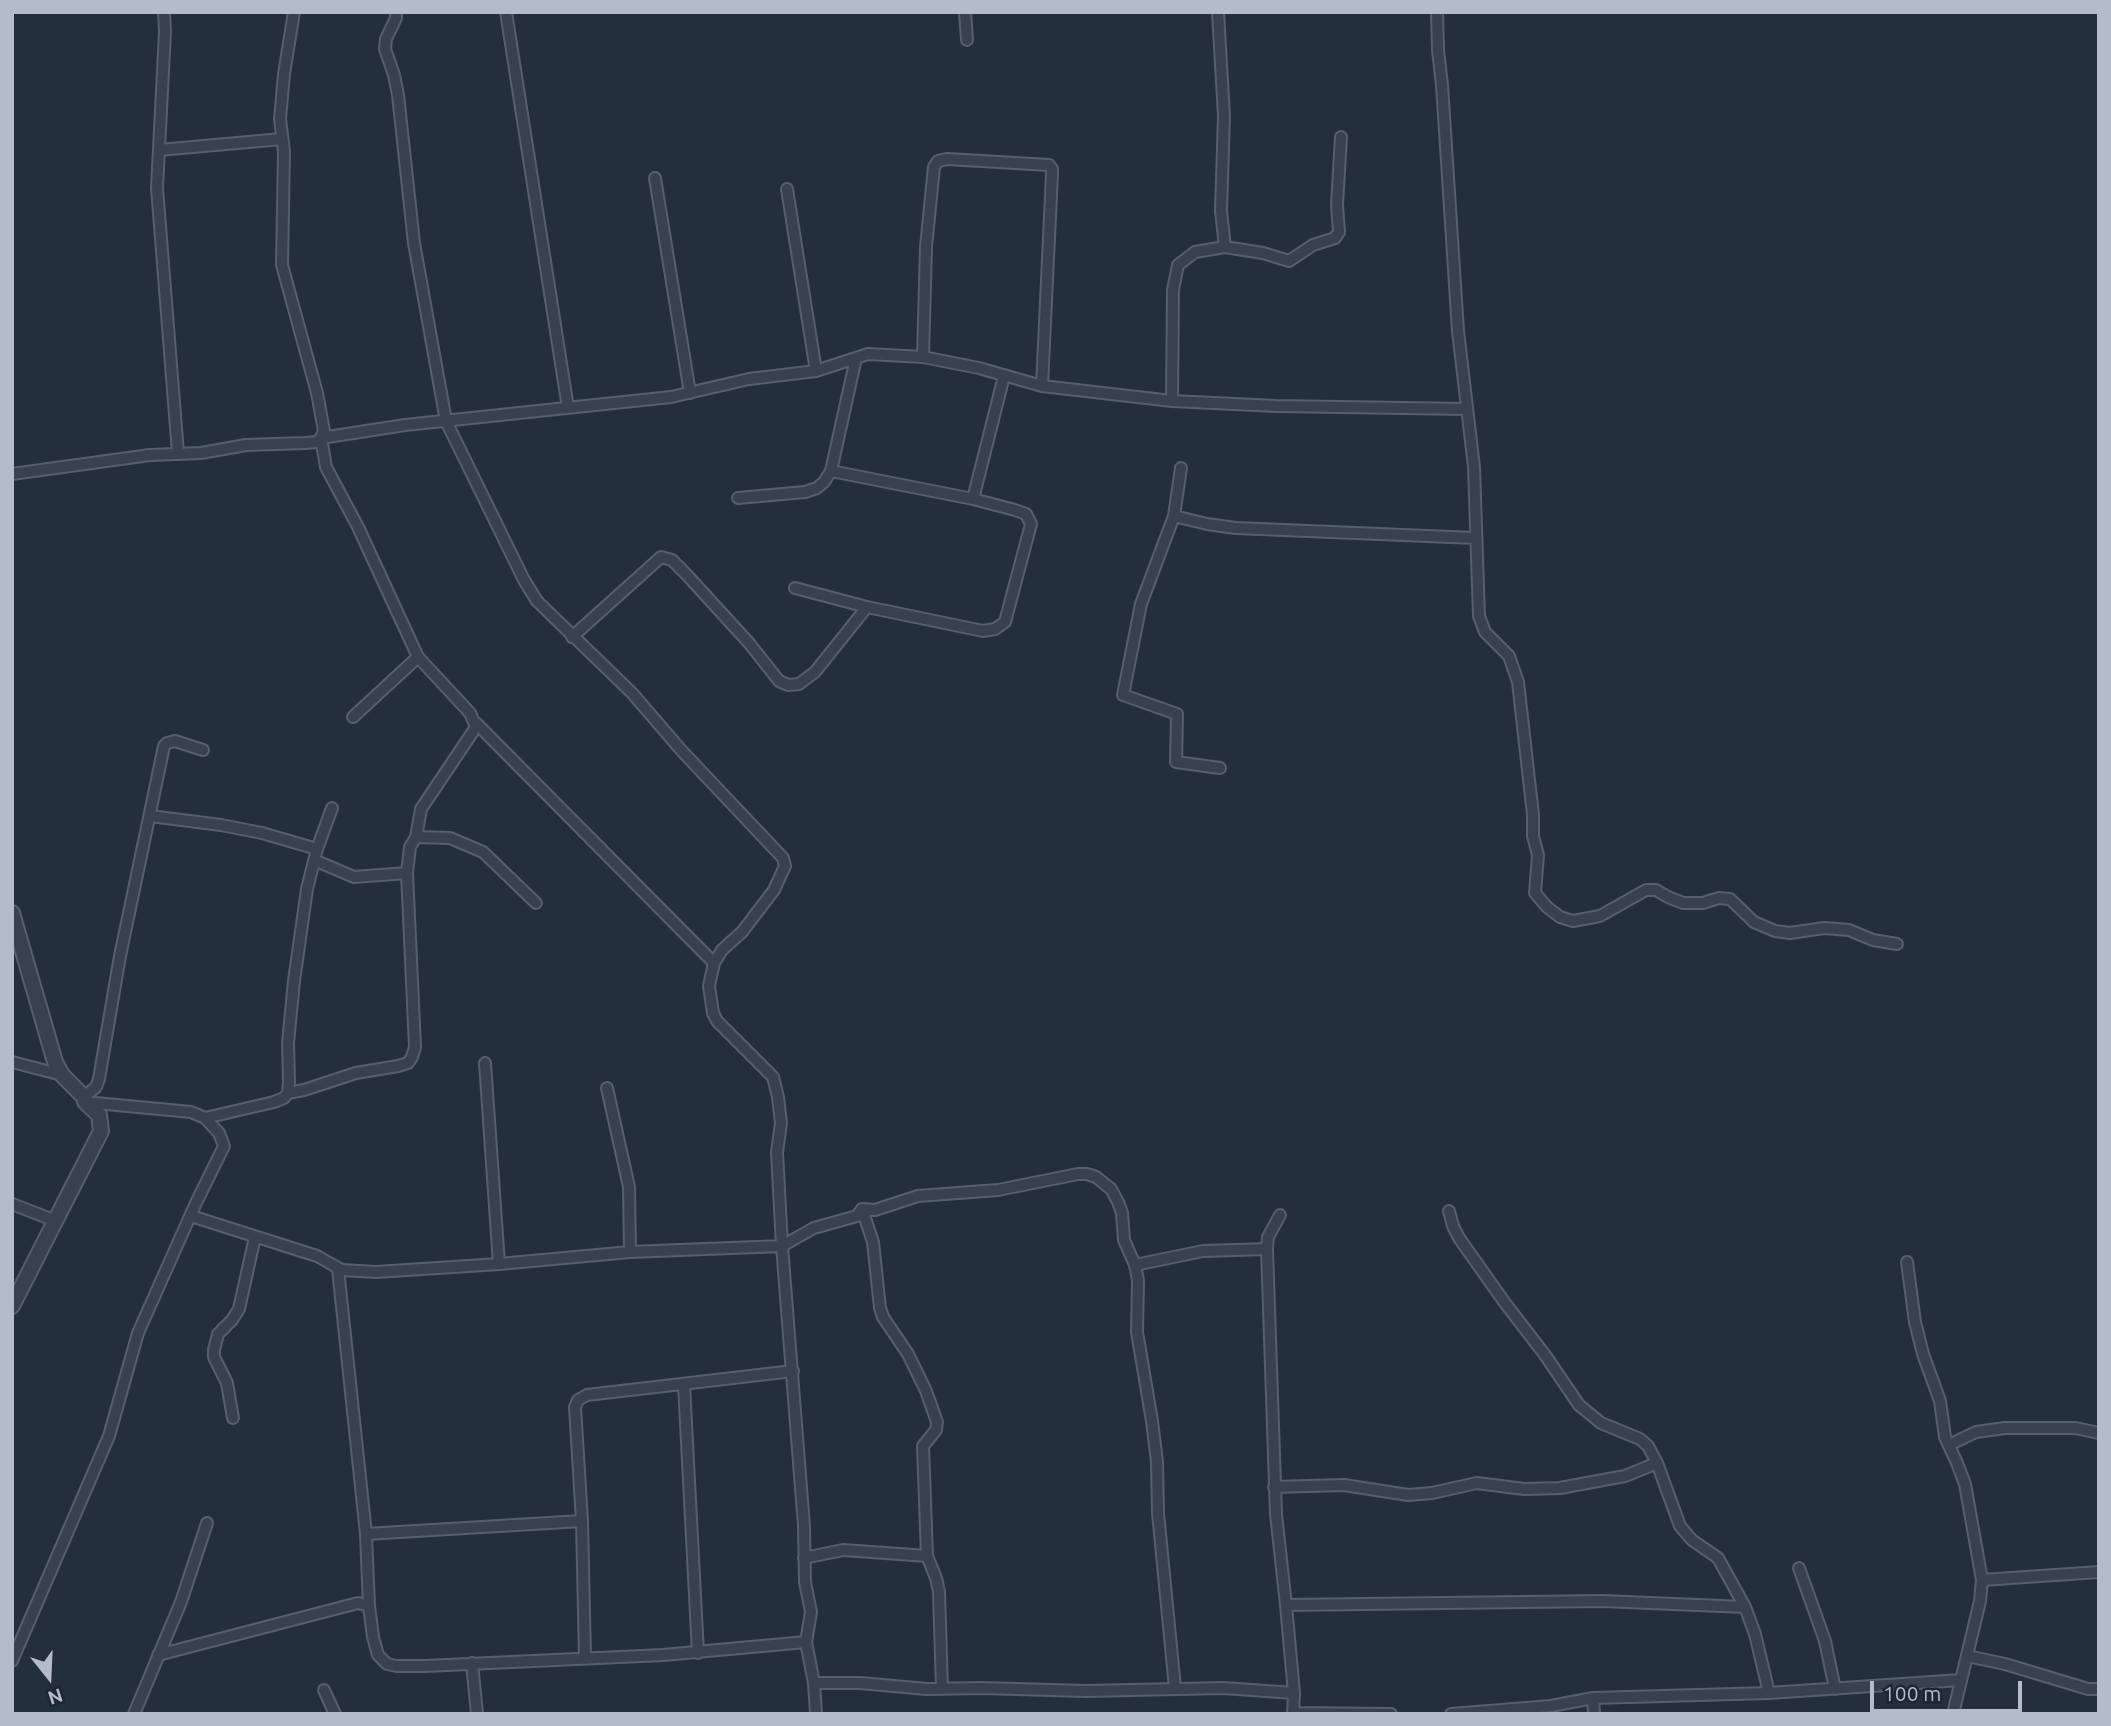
<!DOCTYPE html>
<html>
<head>
<meta charset="utf-8">
<style>
	body { margin:0 }
	#map { position:relative; width:2111px; height:1726px; overflow:hidden; background:#242f3e; font-family:Ubuntu,sans-serif }
	canvas { display:block }
	.frame { position:absolute; inset:0; border:14px solid #b4bcc9; pointer-events:none }
	.north { position:absolute; left:14px; top:1642px; width:70px; height:70px; -webkit-text-stroke:5px #1d2633; paint-order:stroke; rotate:162deg; font-size:19px; font-weight:700; line-height:28px; text-align:center; color:#b4bcc9 }
	.north::after { content:''; display:block; margin:auto; width:24px; height:32px; background:#b4bcc9; clip-path:polygon(50% 0,100% 100%,50% 72%,0 100%) }
	.scale { position:absolute; left:1870px; top:1681px; width:152px; height:32px; box-sizing:border-box; border:4px solid #b4bcc9; border-top:0; padding-left:9px; font-size:21px; line-height:24px; white-space:nowrap; color:#b4bcc9; -webkit-text-stroke:5px #1d2633; paint-order:stroke }
</style>
</head>
<body>
<div id="map">
<canvas width="2111" height="1726"></canvas>
<div class="frame"></div>
<div class="north">N</div>
<div class="scale">100 m</div>
</div>
<script>
const c = document.querySelector('canvas').getContext('2d');
c.lineJoin = 'round';
const poly = rows => new Path2D(rows.map(r => 'M' + r).join(''));
function strokePath(path, color, width, dash) { c.strokeStyle = color; c.lineWidth = width; c.lineCap = dash ? 'butt' : 'round'; c.setLineDash(dash || []); c.stroke(path); }
const minor = poly([
	[164,12,165,32,157,188,178,453],
	[396,12,396,18,386,39,385,49,394,75,398,95,414,243,446,421,524,580,537,601,632,693,681,750,783,858,785,866,774,890,742,932,722,950,714,963,709,986,713,1013,717,1021,773,1077,778,1097,781,1123,777,1152,782,1246,804,1526,805,1582,811,1612,806,1642,814,1683,816,1714],
	[506,12,568,408],
	[965,12,967,40],
	[1218,12,1224,116,1221,211,1225,247],
	[1437,12,1438,50,1442,85,1458,331,1474,467,1479,616,1485,632,1509,656,1518,682,1533,815,1533,836,1538,855,1535,893,1547,907,1560,917,1573,921,1600,916,1646,890,1656,890,1668,897,1683,903,1703,903,1719,898,1730,899,1754,922,1775,931,1790,933,1824,928,1849,930,1873,940,1897,944],
	[159,150,282,139],
	[655,178,690,393],
	[787,189,816,371],
	[923,357,926,247,934,167,938,161,947,159,1049,165,1052,169,1052,174,1042,386],
	[1172,401,1173,290,1178,265,1195,252,1225,247,1263,253,1289,261,1313,245,1335,238,1339,232,1337,205,1341,137],
	[1181,468,1174,516,1141,604,1123,695,1177,714,1176,762,1220,768],
	[12,474,150,455,201,453,246,445,305,443,317,442,321,438,405,425,671,397,749,379,816,371,868,354,923,357,979,368,1042,386,1172,401,1276,406,1467,409],
	[738,498,805,492,817,488,824,482,831,471],
	[973,499,1004,376],
	[1174,516,1207,524,1236,528,1475,538],
	[795,588,867,607,983,631,995,629,1005,622,1031,524,1026,514,1015,510,973,499,831,471,856,358],
	[572,637,661,557,672,560,686,574,749,643,779,681,788,685,799,684,815,672,867,607],
	[353,717,418,657],
	[476,723,714,963],
	[150,816,221,825,262,833,317,849],
	[416,837,450,838,483,852,536,903],
	[314,860,354,877,407,873],
	[12,1062,62,1075],
	[485,1063,499,1264],
	[607,1088,629,1187,630,1252],
	[288,1093,304,1090,356,1073,398,1066,408,1063,412,1057,415,1047,407,873,410,847,416,837,421,809,476,727,470,713,418,657,358,527,326,467,321,438,324,431,317,393,282,265,284,151,280,119,284,74,294,12],
	[84,1097,96,1087,99,1079,120,956,164,746,167,743,175,741,203,750],
	[205,1118,274,1102,284,1098,288,1093,289,1082,288,1043,294,981,307,889,317,849,332,808],
	[12,1204,56,1221],
	[862,1209,873,1242,880,1308,883,1317,908,1354,926,1391,937,1422,936,1430,923,1446,927,1556,936,1578,939,1592,942,1689],
	[1449,1211,1453,1226,1459,1238,1505,1303,1545,1355,1579,1405,1601,1423,1640,1439,1648,1446,1657,1463,1680,1526,1692,1540,1718,1558,1745,1607,1755,1634,1769,1693],
	[1280,1215,1268,1237,1267,1249,1276,1514,1286,1605,1294,1693,1293,1714],
	[191,1216,317,1256,342,1270,376,1272,499,1264,630,1252,782,1246,814,1228,857,1216,862,1209,875,1210,918,1196,998,1190,1078,1174,1087,1174,1096,1177,1111,1189,1118,1202,1122,1213,1124,1240,1135,1265,1138,1280,1137,1332,1152,1421,1157,1462,1158,1513,1175,1688],
	[1907,1262,1915,1322,1923,1354,1940,1401,1945,1437,1957,1463,1965,1484,1982,1580,1980,1601,1953,1714],
	[1135,1265,1203,1251,1267,1249],
	[338,1269,366,1534,369,1606,373,1637,378,1655,387,1664,397,1666,425,1666,663,1655,806,1642],
	[684,1385,698,1653],
	[233,1418,227,1383,214,1357,214,1350,218,1334,232,1320,239,1309,255,1237],
	[1949,1445,1976,1432,2005,1428,2075,1428,2099,1433],
	[1274,1487,1344,1485,1408,1495,1432,1493,1477,1483,1524,1489,1560,1488,1625,1476,1657,1463],
	[366,1534,582,1521],
	[804,1558,843,1550,927,1556],
	[1799,1568,1825,1641,1835,1689],
	[1982,1580,2099,1572],
	[1286,1605,1603,1601,1745,1607],
	[158,1655,358,1603,369,1606],
	[1967,1656,2005,1664,2088,1689,2099,1689],
	[585,1658,582,1521,575,1407,578,1400,587,1395,793,1371],
	[12,1661,109,1436,138,1333,195,1205,224,1146,219,1133,205,1118,191,1112,85,1102],
	[472,1663,477,1714],
	[814,1683,860,1683,927,1689,981,1688,1086,1691,1223,1688,1294,1693],
	[324,1690,335,1714],
	[1593,1698,1594,1714],
	[1293,1713,1391,1714],
	[134,1714,181,1602,207,1523],
	[1451,1714,1551,1706,1593,1698,1769,1693,1961,1680]
]);
const tertiary = poly([
	[12,913,55,1062,62,1075,84,1097,85,1102,99,1115,101,1131,12,1306]
]);
strokePath(minor, '#565f6c', 14);
strokePath(tertiary, '#565f6c', 18);
strokePath(minor, '#38414e', 10);
strokePath(tertiary, '#38414e', 14);
</script>
</body>
</html>
